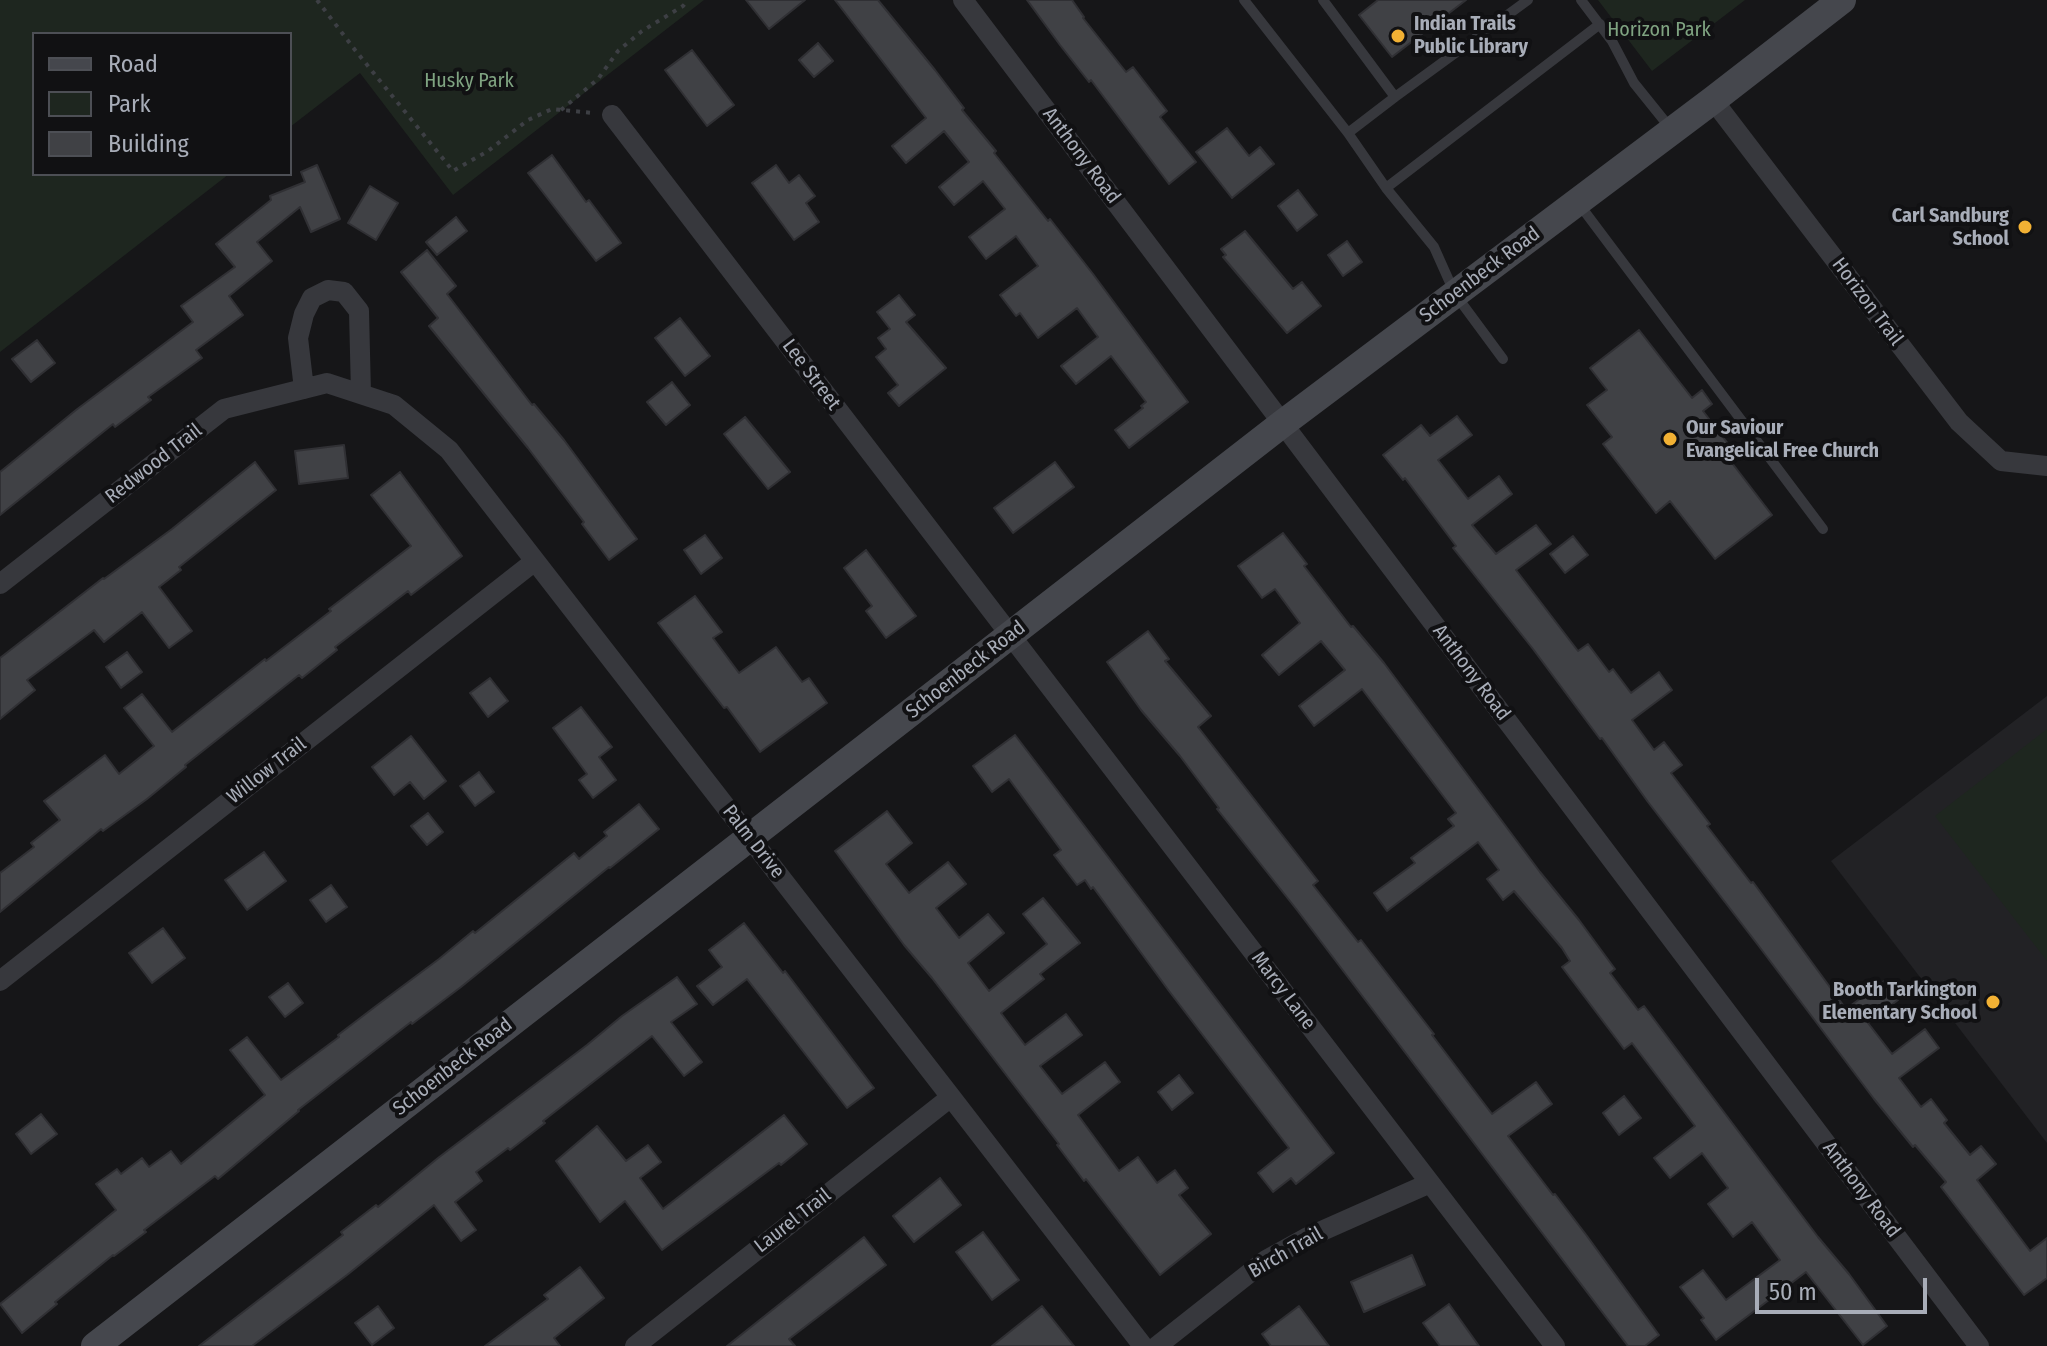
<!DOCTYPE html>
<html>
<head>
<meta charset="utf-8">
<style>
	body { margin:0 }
	#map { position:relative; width:2047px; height:1346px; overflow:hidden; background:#161618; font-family:"Fira Sans Condensed",sans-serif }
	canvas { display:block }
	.legend { position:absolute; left:32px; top:32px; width:260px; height:144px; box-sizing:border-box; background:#111113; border:2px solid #4d4f55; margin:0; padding:10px 14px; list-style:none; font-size:24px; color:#a8adb8 }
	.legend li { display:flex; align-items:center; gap:16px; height:40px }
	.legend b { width:40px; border:2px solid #4d4f55 }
	.scale { position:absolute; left:1755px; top:1278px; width:172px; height:36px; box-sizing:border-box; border:4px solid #a8adb8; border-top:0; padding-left:10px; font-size:24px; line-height:28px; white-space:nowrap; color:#a8adb8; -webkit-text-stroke:6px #111113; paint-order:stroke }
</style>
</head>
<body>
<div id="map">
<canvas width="2047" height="1346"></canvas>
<ul class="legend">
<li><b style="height:10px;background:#45474d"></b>Road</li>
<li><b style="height:22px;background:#1e261f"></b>Park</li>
<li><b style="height:22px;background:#404145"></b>Building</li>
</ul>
<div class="scale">50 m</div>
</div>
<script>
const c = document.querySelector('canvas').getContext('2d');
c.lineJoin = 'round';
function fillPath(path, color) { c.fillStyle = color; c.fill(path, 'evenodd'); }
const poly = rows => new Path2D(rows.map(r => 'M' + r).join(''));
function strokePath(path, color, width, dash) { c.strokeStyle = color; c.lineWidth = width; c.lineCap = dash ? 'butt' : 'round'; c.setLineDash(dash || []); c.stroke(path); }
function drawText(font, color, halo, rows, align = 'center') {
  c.font = font + ' "Fira Sans Condensed",sans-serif'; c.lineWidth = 8; c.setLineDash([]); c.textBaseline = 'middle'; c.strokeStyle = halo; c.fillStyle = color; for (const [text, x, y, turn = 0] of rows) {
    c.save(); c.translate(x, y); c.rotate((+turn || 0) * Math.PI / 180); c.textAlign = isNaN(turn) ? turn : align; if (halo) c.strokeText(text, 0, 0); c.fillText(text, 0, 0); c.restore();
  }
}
const built = poly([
	[2047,696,2047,1143,1831,861]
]);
const green = poly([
	[0,0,704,0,453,195,360,73,290,127,290,34,34,34,34,174,229,174,0,352],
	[1598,0,1745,0,1652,71],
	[2047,729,2047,961,1935,816]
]);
const building = poly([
	[746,0,805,0,769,29,746,0],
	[835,0,878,0,935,70,964,108,962,110,996,151,994,153,1048,221,1050,219,1093,274,1188,402,1129,448,1115,430,1143,408,1141,406,1146,402,1111,356,1076,384,1061,366,1098,337,1077,308,1038,338,1020,313,1016,316,1000,295,1038,266,1016,236,986,259,969,237,1005,209,983,181,954,205,939,187,969,162,944,131,906,163,892,146,926,118,835,0],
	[1027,0,1072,0,1084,17,1083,18,1126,72,1133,67,1167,111,1160,117,1196,162,1169,184,1091,80,1089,82,1060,45,1027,0],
	[1378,0,1466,0,1392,57,1359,15,1378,0],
	[818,43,833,61,814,77,799,60,818,43],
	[692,50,734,105,707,126,665,70,692,50],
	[1227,128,1249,156,1260,147,1274,164,1232,198,1196,152,1227,128],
	[552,155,586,202,589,200,621,243,596,261,528,173,552,155],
	[317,165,340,219,311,232,300,207,257,242,272,261,229,296,243,315,196,350,202,358,148,397,151,400,115,427,113,424,0,515,0,472,76,410,193,322,181,306,235,267,216,244,271,200,270,196,305,182,301,172,317,165],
	[776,165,789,183,799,175,815,196,806,203,819,222,794,240,752,183,776,165],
	[370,186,398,203,376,240,348,223,370,186],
	[1298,190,1317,215,1297,231,1278,206,1298,190],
	[456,217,467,231,437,255,426,242,456,217],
	[1245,231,1293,289,1302,282,1321,306,1287,333,1223,257,1226,255,1221,249,1245,231],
	[1347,241,1362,262,1343,276,1328,255,1347,241],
	[427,250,456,286,447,294,532,405,534,404,564,440,637,539,609,560,582,524,584,522,528,448,429,326,438,318,401,272,427,250],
	[899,295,915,315,906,322,946,368,899,406,888,393,898,385,876,357,886,349,878,338,890,329,877,312,899,295],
	[680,318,710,356,685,376,655,338,680,318],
	[1639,330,1692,398,1702,390,1712,404,1703,411,1739,458,1732,463,1772,515,1715,559,1670,501,1656,513,1603,444,1612,437,1587,405,1607,390,1590,368,1639,330],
	[37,340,55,363,31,382,12,359,37,340],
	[672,382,690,405,666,425,647,402,672,382],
	[1457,416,1472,435,1438,460,1468,499,1499,476,1512,494,1472,525,1496,554,1536,525,1551,544,1516,570,1578,651,1588,644,1609,672,1613,669,1631,693,1659,672,1672,690,1632,720,1654,750,1664,742,1682,765,1671,773,1710,824,1707,826,1751,883,1753,882,1846,1009,1884,981,1898,1000,1868,1023,1892,1054,1925,1029,1939,1048,1899,1078,1921,1107,1931,1099,1947,1120,1944,1123,1970,1155,1981,1146,1996,1164,1977,1180,2030,1251,2047,1238,2047,1278,2024,1295,1941,1187,1946,1182,1915,1145,1913,1147,1874,1099,1758,945,1648,802,1602,738,1600,739,1533,649,1453,548,1456,546,1405,478,1403,480,1383,455,1421,425,1430,436,1457,416],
	[745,417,790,472,768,489,724,434,745,417],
	[344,445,348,478,299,484,295,451,344,445],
	[255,462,276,490,179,567,181,570,159,587,192,631,169,648,142,612,104,642,94,630,27,680,35,690,0,719,0,658,103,578,104,579,172,529,255,462],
	[1055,462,1074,487,1013,533,994,508,1055,462],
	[400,472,462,556,411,595,408,591,335,647,337,650,302,678,299,675,185,765,186,767,147,799,103,831,101,829,0,912,0,873,34,847,31,843,60,820,44,801,105,755,119,774,154,746,124,708,142,694,172,732,265,659,266,661,331,611,329,609,411,546,371,495,400,472],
	[1283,533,1307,564,1304,566,1351,627,1353,626,1384,663,1540,872,1579,920,1615,969,1610,973,1638,1010,1644,1006,1818,1237,1849,1274,1887,1326,1863,1345,1806,1272,1716,1340,1701,1320,1704,1318,1680,1287,1703,1270,1726,1300,1780,1260,1752,1222,1733,1237,1708,1204,1728,1188,1702,1153,1670,1178,1654,1158,1695,1126,1632,1043,1624,1049,1562,967,1570,961,1562,948,1514,891,1503,900,1487,879,1499,870,1478,842,1387,911,1374,893,1415,863,1411,858,1454,826,1448,819,1456,813,1362,689,1314,726,1299,706,1345,670,1321,641,1279,675,1262,655,1300,623,1275,589,1262,598,1238,566,1283,533],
	[705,535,722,558,701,574,684,550,705,535],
	[1573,536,1588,555,1565,573,1550,554,1573,536],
	[866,550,916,616,886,638,866,611,872,606,844,568,866,550],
	[695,596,722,632,713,638,739,673,776,647,802,682,809,678,827,703,760,752,727,707,724,708,658,623,695,596],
	[1148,631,1169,659,1165,661,1211,716,1198,727,1318,881,1313,885,1358,942,1361,940,1434,1034,1432,1035,1492,1114,1536,1082,1552,1104,1508,1136,1553,1195,1555,1194,1587,1236,1659,1335,1645,1346,1628,1346,1297,910,1217,809,1219,808,1180,756,1141,710,1107,662,1148,631],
	[127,652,142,672,121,688,106,667,127,652],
	[490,678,508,701,488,717,470,693,490,678],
	[581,707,612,747,599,757,616,780,593,798,579,780,587,774,553,728,581,707],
	[1015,735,1334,1153,1296,1184,1291,1178,1273,1192,1258,1173,1289,1148,1169,991,1093,887,1091,889,1085,880,1077,885,1054,855,1061,850,1009,779,992,792,973,766,1015,735],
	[411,736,446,781,424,799,410,782,394,795,372,767,411,736],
	[479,772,494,792,475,806,460,786,479,772],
	[639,804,659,829,610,868,609,867,461,987,412,1024,411,1022,298,1110,299,1111,218,1179,215,1176,144,1230,146,1232,114,1256,113,1255,55,1302,57,1304,22,1333,0,1304,116,1210,96,1184,117,1169,121,1174,142,1158,149,1167,171,1151,181,1164,265,1095,230,1050,247,1037,281,1080,339,1037,338,1035,376,1006,439,959,473,931,475,933,574,853,579,859,607,836,604,832,639,804],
	[887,811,912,843,886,864,909,893,948,862,966,884,936,908,959,938,988,914,1004,933,968,963,989,991,1047,944,1023,914,1043,898,1080,943,1040,974,1044,979,1001,1013,1025,1045,1066,1014,1082,1035,1040,1066,1062,1094,1105,1062,1120,1082,1078,1115,1119,1171,1138,1157,1157,1183,1175,1170,1188,1188,1179,1195,1211,1234,1160,1275,1086,1179,1084,1181,1057,1145,1059,1144,932,978,904,945,835,851,887,811],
	[428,813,443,832,427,845,411,826,428,813],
	[264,852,286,881,247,910,225,880,264,852],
	[331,885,347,907,326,922,310,900,331,885],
	[744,923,783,973,785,971,874,1088,847,1108,747,979,713,1005,697,986,722,967,709,950,744,923],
	[163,928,185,958,152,983,129,953,163,928],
	[677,977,697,1004,671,1022,702,1062,684,1076,652,1036,543,1121,545,1123,510,1150,508,1148,476,1172,482,1181,455,1202,476,1230,461,1241,434,1205,347,1275,252,1346,199,1346,343,1235,341,1232,376,1205,378,1207,438,1158,587,1045,622,1016,677,977],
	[288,983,303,1003,285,1017,269,997,288,983],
	[1179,1075,1193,1093,1172,1110,1158,1092,1179,1075],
	[1624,1096,1641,1118,1619,1135,1603,1113,1624,1096],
	[41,1114,57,1134,31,1154,16,1134,41,1114],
	[784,1115,807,1144,781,1165,779,1163,662,1250,625,1201,600,1222,556,1161,597,1126,626,1161,648,1145,661,1162,640,1178,663,1209,784,1115],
	[940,1178,961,1205,914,1242,893,1216,940,1178],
	[983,1232,1019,1280,992,1300,956,1252,983,1232],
	[864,1237,886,1265,789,1339,795,1346,727,1346,864,1237],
	[1412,1255,1425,1285,1364,1312,1351,1282,1412,1255],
	[580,1267,604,1298,554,1338,560,1346,485,1346,548,1299,544,1295,580,1267],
	[1449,1304,1479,1346,1440,1346,1423,1323,1449,1304],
	[378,1306,394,1328,372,1345,355,1323,378,1306],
	[1042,1306,1074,1346,992,1346,1042,1306],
	[1299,1306,1329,1346,1271,1346,1262,1334,1299,1306]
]);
const path = poly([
	[317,0,355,50,453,171,488,151,528,120,552,109,593,113],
	[561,110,598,79,618,51,642,31,683,6,688,0]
]);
const lane = poly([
	[1244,0,1348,133,1386,188,1434,247,1455,294,1503,359],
	[1323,0,1395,97],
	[1581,0,1612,41,1634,83,1671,129],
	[1348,133,1395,97,1528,0],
	[1386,188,1600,24],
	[1579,204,1823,529]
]);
const street = poly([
	[963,0,1979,1346],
	[1713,100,1959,422,2001,461,2047,466],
	[612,115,1555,1346],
	[304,389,298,338,304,314,312,298,328,290,344,292,359,311,361,394],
	[0,584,224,409,327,383,394,405,449,450,951,1097,1143,1346],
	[0,981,535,561],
	[635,1346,951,1097],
	[1157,1346,1266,1260,1306,1238,1430,1183]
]);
const secondary = poly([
	[95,1346,1282,424,1713,100,1842,0]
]);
const markers = [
	[1398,36,8,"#f2b134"],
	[2025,227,8,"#f2b134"],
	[1670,439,8,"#f2b134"],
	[1993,1002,8,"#f2b134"]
];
const poiNames = [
	["Indian Trails",1414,24],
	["Public Library",1414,47],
	["Carl Sandburg",2009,216,"right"],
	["School",2009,239,"right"],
	["Our Saviour",1686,428],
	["Evangelical Free Church",1686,451],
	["Booth Tarkington",1977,990,"right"],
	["Elementary School",1977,1013,"right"]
];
const parkNames = [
	["Horizon Park",1659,30],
	["Husky Park",469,81]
];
const streetNames = [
	["Anthony Road",1081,156,53],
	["Schoenbeck Road",1480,275,-37],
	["Horizon Trail",1867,302,53],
	["Lee Street",811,375,53],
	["Redwood Trail",154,464,-38],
	["Schoenbeck Road",966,670,-38],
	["Anthony Road",1471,673,53],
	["Willow Trail",267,771,-38],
	["Palm Drive",753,842,52],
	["Marcy Lane",1283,991,53],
	["Schoenbeck Road",453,1067,-38],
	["Anthony Road",1861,1190,53],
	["Laurel Trail",793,1221,-38],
	["Birch Trail",1286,1253,-30]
];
fillPath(built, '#222225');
fillPath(green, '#1e261f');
fillPath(building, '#404145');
strokePath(building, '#303034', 2);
strokePath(path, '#3d3f44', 4, [4, 6]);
strokePath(lane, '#37383d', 10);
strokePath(street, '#37383d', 20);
strokePath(secondary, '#45474d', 28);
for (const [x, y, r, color] of markers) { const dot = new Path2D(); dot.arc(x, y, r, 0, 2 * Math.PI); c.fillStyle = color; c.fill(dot); strokePath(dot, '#111113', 3); }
drawText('bold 20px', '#a8adb8', '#111113', poiNames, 'left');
drawText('20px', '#7fa381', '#111113', parkNames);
drawText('20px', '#a8adb8', '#111113', streetNames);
</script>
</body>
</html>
